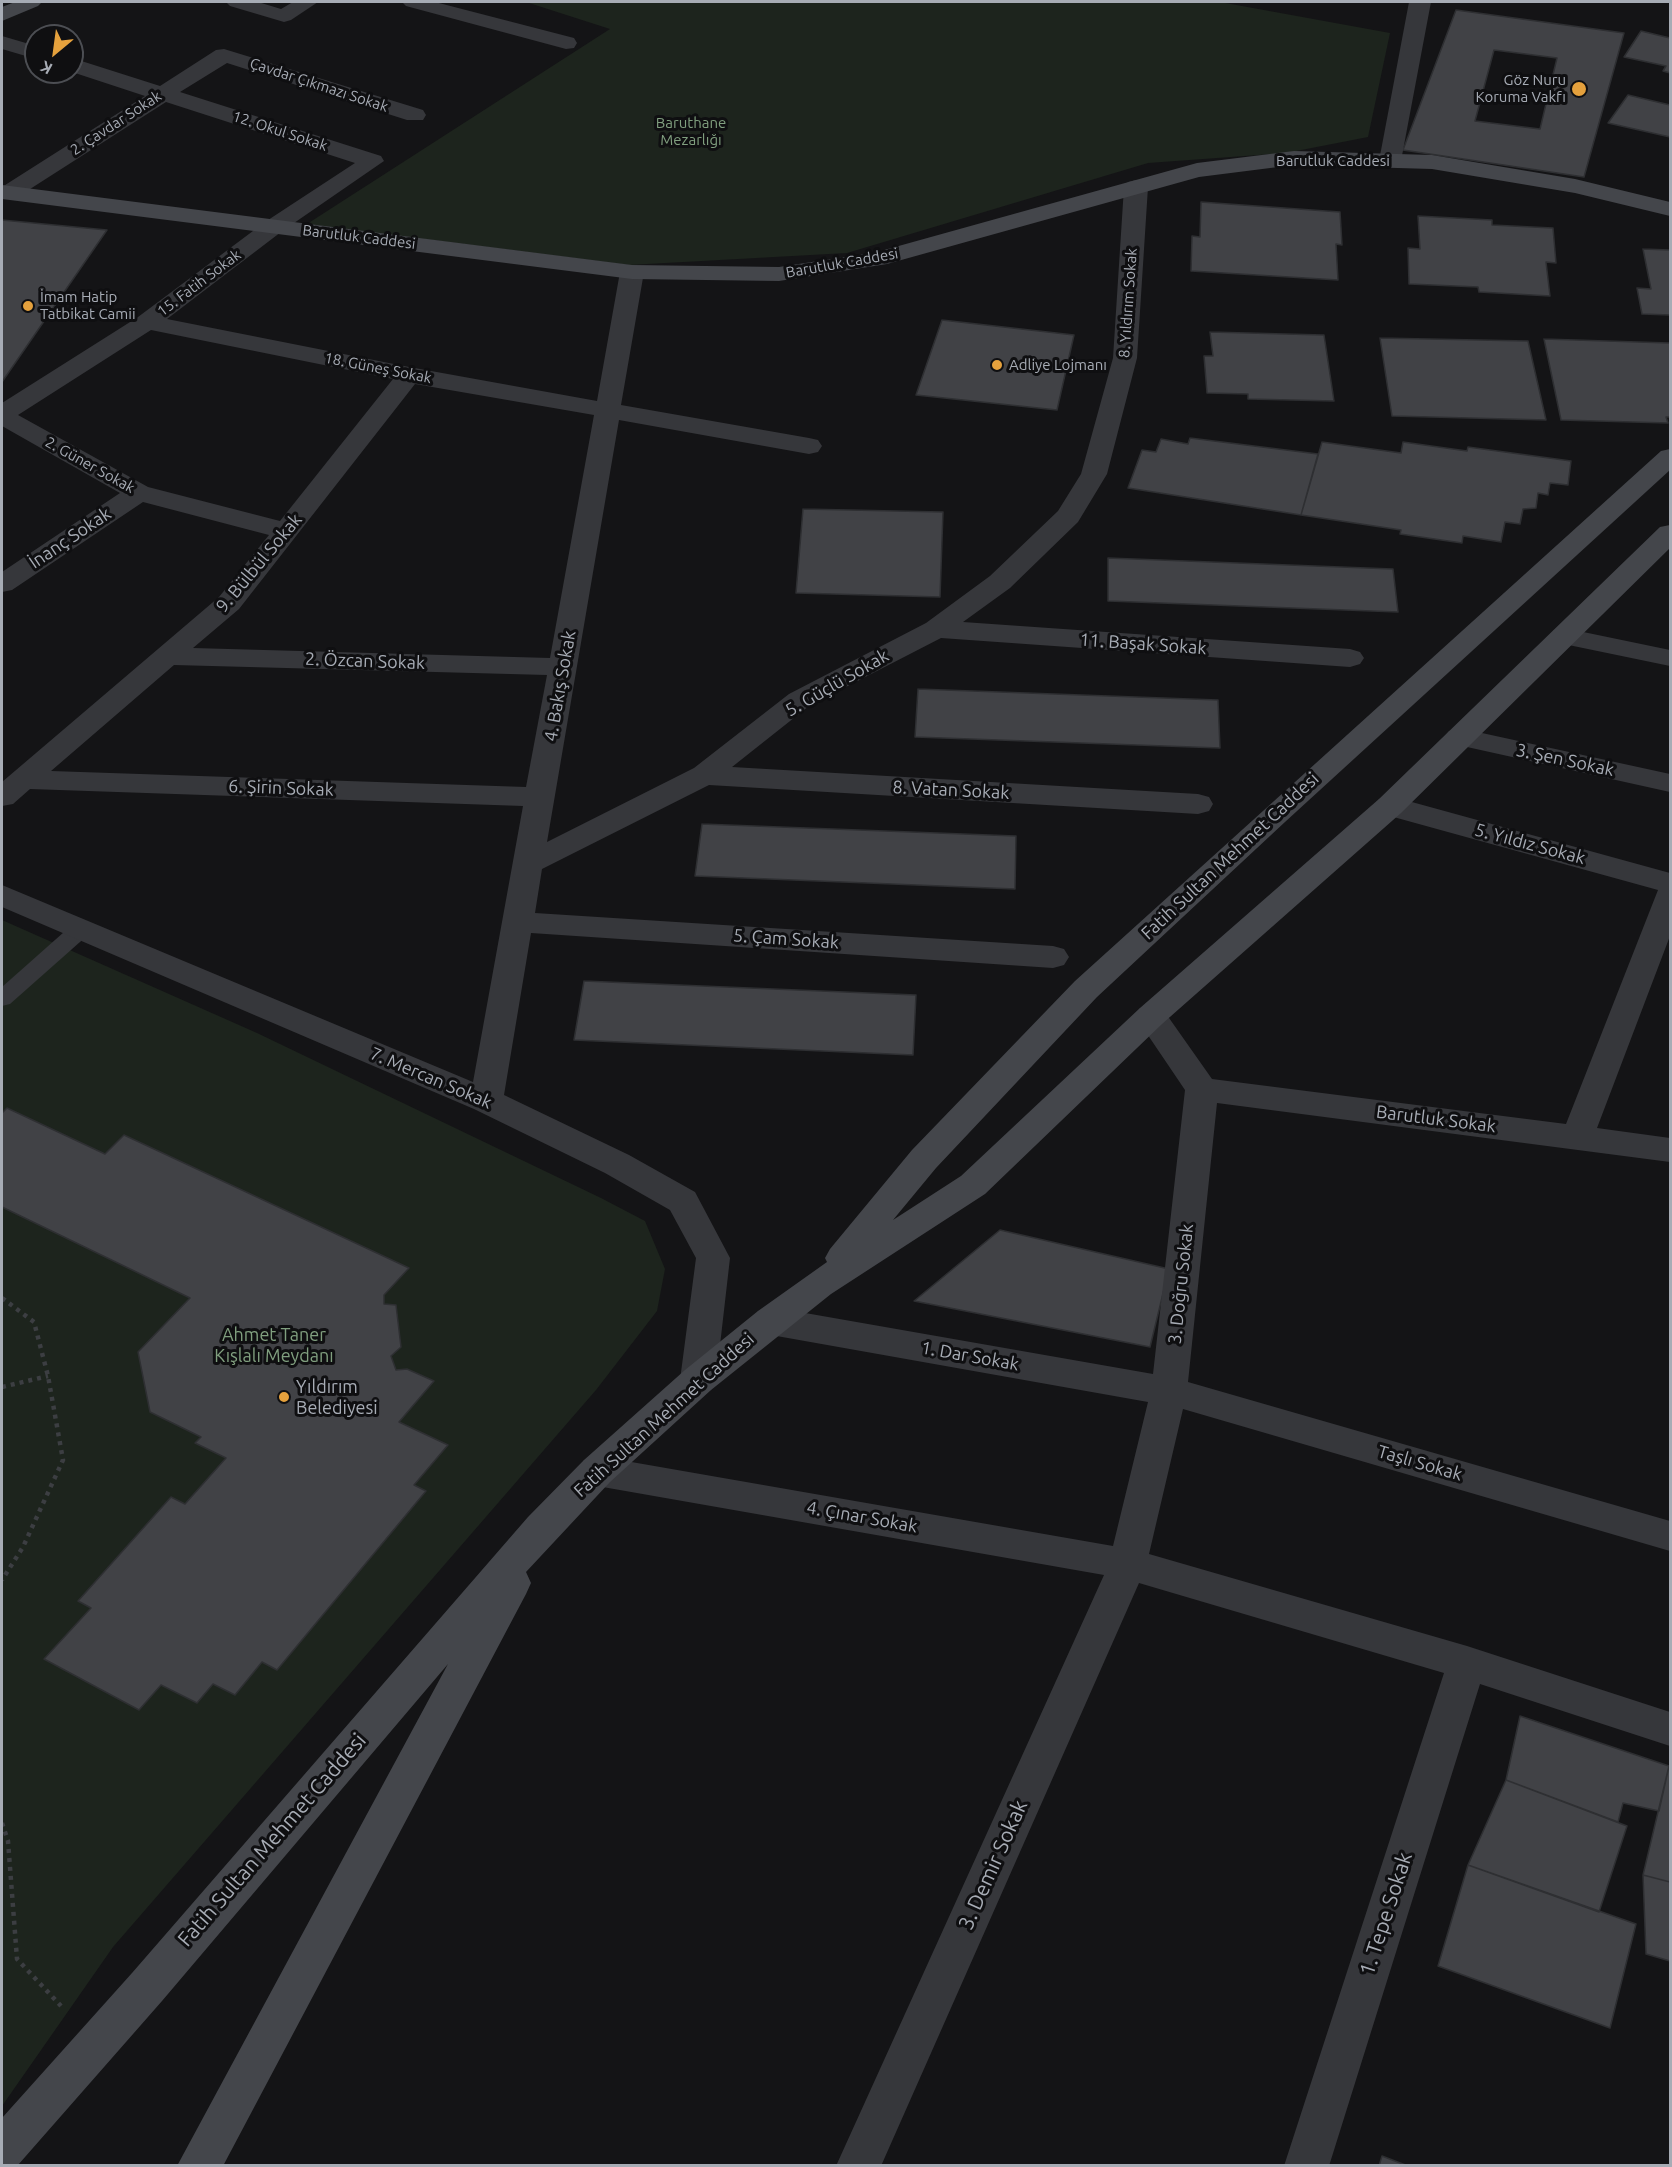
<!DOCTYPE html>
<html>
<head>
<meta charset="utf-8">
<style>
	body { margin:0 }
	#map { position:relative; width:1672px; height:2167px; overflow:hidden; background:#141416; font-family:Ubuntu,sans-serif }
	canvas { display:block }
	.frame { position:absolute; inset:0; border:3px solid #a7acb5; pointer-events:none }
	.north { position:absolute; left:24px; top:24px; width:60px; height:60px; box-sizing:border-box; background:#0f0f11; border:2px solid #4c4e53; border-radius:50%; rotate:209deg; font-size:16px; font-weight:700; line-height:24px; text-align:center; color:#a7acb5 }
	.north::after { content:''; display:block; margin:auto; width:21px; height:27px; background:#e5a13d; clip-path:polygon(50% 0,100% 100%,50% 72%,0 100%) }
</style>
</head>
<body>
<div id="map">
<canvas width="1672" height="2167"></canvas>
<div class="frame"></div>
<div class="north">K</div>
</div>
<script>
const c = document.querySelector('canvas').getContext('2d');
c.lineJoin = 'round';
function fillPath(path, color) { c.fillStyle = color; c.fill(path, 'evenodd'); }
const poly = rows => new Path2D(rows.map(r => 'M' + r).join(''));
function strokePath(path, color, width, dash) { c.strokeStyle = color; c.lineWidth = width; c.lineCap = dash ? 'butt' : 'round'; c.setLineDash(dash || []); c.stroke(path); }
function drawText(font, color, halo, rows, align = 'center') {
  c.font = font + ' Ubuntu,sans-serif'; c.lineWidth = 6; c.setLineDash([]); c.textBaseline = 'middle'; c.strokeStyle = halo; c.fillStyle = color; for (const [text, x, y, turn = 0] of rows) {
    c.save(); c.translate(x, y); c.rotate((+turn || 0) * Math.PI / 180); c.textAlign = isNaN(turn) ? turn : align; if (halo) c.strokeText(text, 0, 0); c.fillText(text, 0, 0); c.restore();
  }
}
const green = poly([
	[526,2,1220,2,1390,33,1368,137,1286,153,1148,163,847,253,629,265,307,224,610,29],
	[2,920,257,1033,601,1198,645,1221,665,1269,657,1311,596,1390,113,1947,2,2106]
]);
const building = poly([
	[1456,10,1624,33,1584,177,1403,150,1456,10],
	[1494,50,1557,58,1540,129,1475,121,1494,50],
	[1641,31,1670,38,1670,73,1663,71,1666,66,1624,57,1641,31],
	[1628,95,1670,105,1670,137,1608,123,1628,95],
	[1201,202,1340,212,1342,245,1336,244,1338,280,1191,271,1192,236,1200,237,1201,202],
	[1418,216,1492,220,1492,225,1553,228,1556,263,1546,262,1550,296,1479,292,1478,287,1409,284,1408,248,1420,249,1418,216],
	[2,220,107,230,2,382,2,220],
	[1643,249,1670,250,1670,315,1642,314,1637,288,1651,289,1643,249],
	[942,320,1074,335,1057,410,916,395,942,320],
	[1210,332,1324,335,1334,401,1248,399,1248,394,1207,393,1204,356,1213,356,1210,332],
	[1380,338,1528,341,1546,420,1392,416,1380,338],
	[1544,339,1670,343,1670,417,1666,417,1668,423,1561,420,1544,339],
	[1190,438,1318,454,1301,515,1128,488,1142,450,1156,452,1161,439,1188,444,1190,438],
	[1322,442,1401,453,1403,442,1467,451,1468,447,1571,461,1568,485,1550,483,1548,495,1538,493,1536,508,1523,509,1520,524,1505,522,1501,542,1463,536,1462,543,1400,534,1401,530,1301,515,1322,442],
	[803,509,943,512,940,597,796,593,803,509],
	[1108,558,1393,569,1398,612,1108,601,1108,558],
	[918,689,1218,700,1220,748,915,737,918,689],
	[702,824,1016,836,1015,889,695,876,702,824],
	[584,981,916,995,913,1055,574,1040,584,981],
	[7,1108,105,1154,124,1135,409,1268,384,1295,384,1304,396,1305,401,1347,391,1356,396,1370,407,1369,434,1381,399,1422,448,1445,414,1485,426,1491,277,1670,262,1662,235,1695,213,1684,197,1703,161,1685,139,1710,44,1659,91,1608,78,1601,171,1497,185,1504,226,1458,195,1443,201,1437,150,1412,138,1352,190,1298,2,1207,2,1113,7,1108],
	[1000,1230,1169,1269,1150,1347,914,1301,1000,1230],
	[1520,1716,1669,1766,1659,1811,1623,1803,1618,1822,1506,1780,1520,1716],
	[1669,1766,1670,1767,1670,1882,1643,1875,1669,1766],
	[1506,1780,1627,1826,1599,1912,1468,1865,1506,1780],
	[1468,1865,1636,1924,1610,2028,1438,1966,1468,1865],
	[1643,1875,1670,1882,1670,1961,1646,1954,1643,1875],
	[1382,2156,1408,2166,1379,2166,1382,2156]
]);
const path = poly([
	[2,1298,34,1322,48,1376,63,1460,23,1547,2,1580],
	[2,1387,48,1376],
	[2,1823,8,1841,17,1959,61,2006]
]);
const lane = poly([
	[81,922,89,924,92,929,89,934,10,1004,2,1006,2,987,73,924,81,922]
]);
const street = poly([
	[226,2,258,2,281,9,293,2,318,2,291,20,284,22,230,6,226,2],
	[402,2,435,2,574,38,577,43,574,48,566,49,406,6,402,2],
	[1409,2,1431,2,1401,161,1398,166,1390,168,1382,166,1379,161,1409,2],
	[2,36,36,46,36,59,2,49,2,36],
	[224,49,423,110,426,115,423,120,407,120,227,63,180,92,381,156,384,161,281,232,167,319,409,367,597,401,620,272,624,267,632,265,640,267,644,272,621,405,809,438,818,440,822,446,818,452,809,454,619,420,547,842,694,768,789,694,926,623,990,576,1058,511,1081,474,1113,358,1124,187,1128,182,1136,180,1144,182,1148,187,1137,358,1107,474,1078,522,1010,588,963,622,1350,649,1360,652,1364,658,1360,664,1350,667,941,638,809,706,732,767,1198,794,1209,797,1213,804,1209,811,1198,814,709,785,542,869,535,913,1053,946,1064,949,1069,957,1064,965,1053,968,531,933,504,1095,629,1155,695,1192,730,1258,716,1380,711,1390,698,1394,685,1390,680,1380,696,1258,670,1210,605,1173,474,1109,2,907,2,885,473,1082,523,806,30,789,13,804,2,806,2,782,219,597,269,535,143,502,12,590,2,592,2,572,120,493,2,426,2,403,138,317,265,222,355,163,166,102,16,198,2,198,2,187,145,96,72,72,72,58,160,86,216,50,224,49],
	[151,330,393,379,280,521,148,487,18,415,151,330],
	[415,384,594,415,550,658,193,648,239,609,415,384],
	[174,665,547,675,526,787,51,771,174,665],
	[1564,628,1670,650,1670,666,1554,642,1550,636,1554,630,1564,628],
	[1459,728,1670,774,1670,792,1449,743,1444,737,1449,731,1459,728],
	[1390,796,1670,873,1670,936,1597,1128,1670,1138,1670,1162,1217,1103,1188,1382,1670,1521,1670,1551,1183,1409,1149,1554,1467,1646,1670,1712,1670,1746,1480,1684,1329,2166,1284,2166,1444,1673,1139,1583,881,2166,836,2166,1104,1575,597,1486,584,1482,578,1471,584,1460,597,1456,1113,1546,1148,1402,771,1335,758,1331,753,1321,758,1311,771,1307,1153,1374,1185,1090,1135,1016,1140,1008,1151,1005,1162,1008,1212,1079,1566,1124,1658,890,1379,813,1375,806,1379,799,1390,796]
]);
const secondary = poly([
	[15,2,42,2,38,6,2,21,2,7,15,2],
	[1294,151,1432,155,1575,179,1670,202,1670,216,1575,193,1432,169,1294,165,1199,177,887,264,779,281,632,279,2,199,2,185,632,265,779,267,877,252,1197,163,1294,151],
	[1670,449,1670,470,1285,822,1097,997,936,1168,893,1220,961,1176,1140,1008,1379,799,1660,527,1670,525,1670,548,1401,813,1162,1024,985,1194,831,1294,711,1390,610,1482,526,1572,531,1583,526,1594,223,2166,177,2166,448,1664,162,2001,18,2165,2,2166,2,2118,132,1973,528,1517,584,1460,685,1370,758,1311,827,1262,825,1258,830,1249,912,1150,1075,981,1661,451,1670,449]
]);
const markers = [
	[1579,89,8,"#e5a13d"],
	[28,306,6,"#e5a13d"],
	[997,365,6,"#e5a13d"],
	[284,1397,6,"#e5a13d"]
];
const farPoinames = [
	["Göz Nuru",1566,80,"right"],
	["Koruma Vakfı",1566,97,"right"],
	["İmam Hatip",40,297],
	["Tatbikat Camii",40,314],
	["Adliye Lojmanı",1009,365]
];
const farStreetnames = [
	["Çavdar Çıkmazı Sokak",319,85,18],
	["2. Çavdar Sokak",116,123,-33],
	["12. Okul Sokak",280,131,18],
	["Barutluk Caddesi",1333,161],
	["Barutluk Caddesi",359,237,7],
	["Barutluk Caddesi",842,263,-10],
	["15. Fatih Sokak",199,283,-37],
	["8. Yıldırım Sokak",1128,303,-86],
	["18. Güneş Sokak",378,368,11],
	["2. Güner Sokak",90,465,29]
];
const farParknames = [
	["Baruthane",691,123],
	["Mezarlığı",691,140]
];
const streetNames = [
	["İnanç Sokak",70,538,-34],
	["9. Bülbül Sokak",259,563,-50],
	["11. Başak Sokak",1143,644,4],
	["2. Özcan Sokak",365,661,2],
	["5. Güçlü Sokak",837,683,-30],
	["4. Bakış Sokak",560,686,-80],
	["3. Şen Sokak",1565,760,12],
	["6. Şirin Sokak",281,788,2],
	["8. Vatan Sokak",951,790,3],
	["5. Yıldız Sokak",1530,844,15],
	["Fatih Sultan Mehmet Caddesi",1230,856,-43],
	["5. Çam Sokak",786,939,4],
	["7. Mercan Sokak",431,1078,23],
	["Barutluk Sokak",1436,1119,7],
	["3. Doğru Sokak",1181,1284,-84],
	["1. Dar Sokak",970,1356,10],
	["Fatih Sultan Mehmet Caddesi",664,1415,-42],
	["Taşlı Sokak",1420,1463,16],
	["4. Çınar Sokak",862,1517,10]
];
const parkNames = [
	["Ahmet Taner",274,1335],
	["Kışlalı Meydanı",274,1356]
];
const poiNames = [
	["Yıldırım",296,1387],
	["Belediyesi",296,1408]
];
const nearStreetnames = [
	["Fatih Sultan Mehmet Caddesi",272,1840,-49],
	["3. Demir Sokak",993,1865,-66],
	["1. Tepe Sokak",1386,1914,-72]
];
fillPath(green, '#1d241d');
fillPath(building, '#414246');
strokePath(building, '#2e2f32', 1.5);
strokePath(path, '#3c3e42', 4.5, [4, 5]);
fillPath(lane, '#36373b');
fillPath(street, '#36373b');
fillPath(secondary, '#44464b');
for (const [x, y, r, color] of markers) { const dot = new Path2D(); dot.arc(x, y, r, 0, 2 * Math.PI); c.fillStyle = color; c.fill(dot); strokePath(dot, '#0f0f11', 2); }
drawText('15px', '#a7acb5', '#0f0f11', farPoinames, 'left');
drawText('15px', '#a7acb5', '#0f0f11', farStreetnames);
drawText('15px', '#809f7f', '#0f0f11', farParknames);
drawText('18px', '#a7acb5', '#0f0f11', streetNames);
drawText('18px', '#809f7f', '#0f0f11', parkNames);
drawText('18px', '#a7acb5', '#0f0f11', poiNames, 'left');
drawText('21px', '#a7acb5', '#0f0f11', nearStreetnames);
</script>
</body>
</html>
